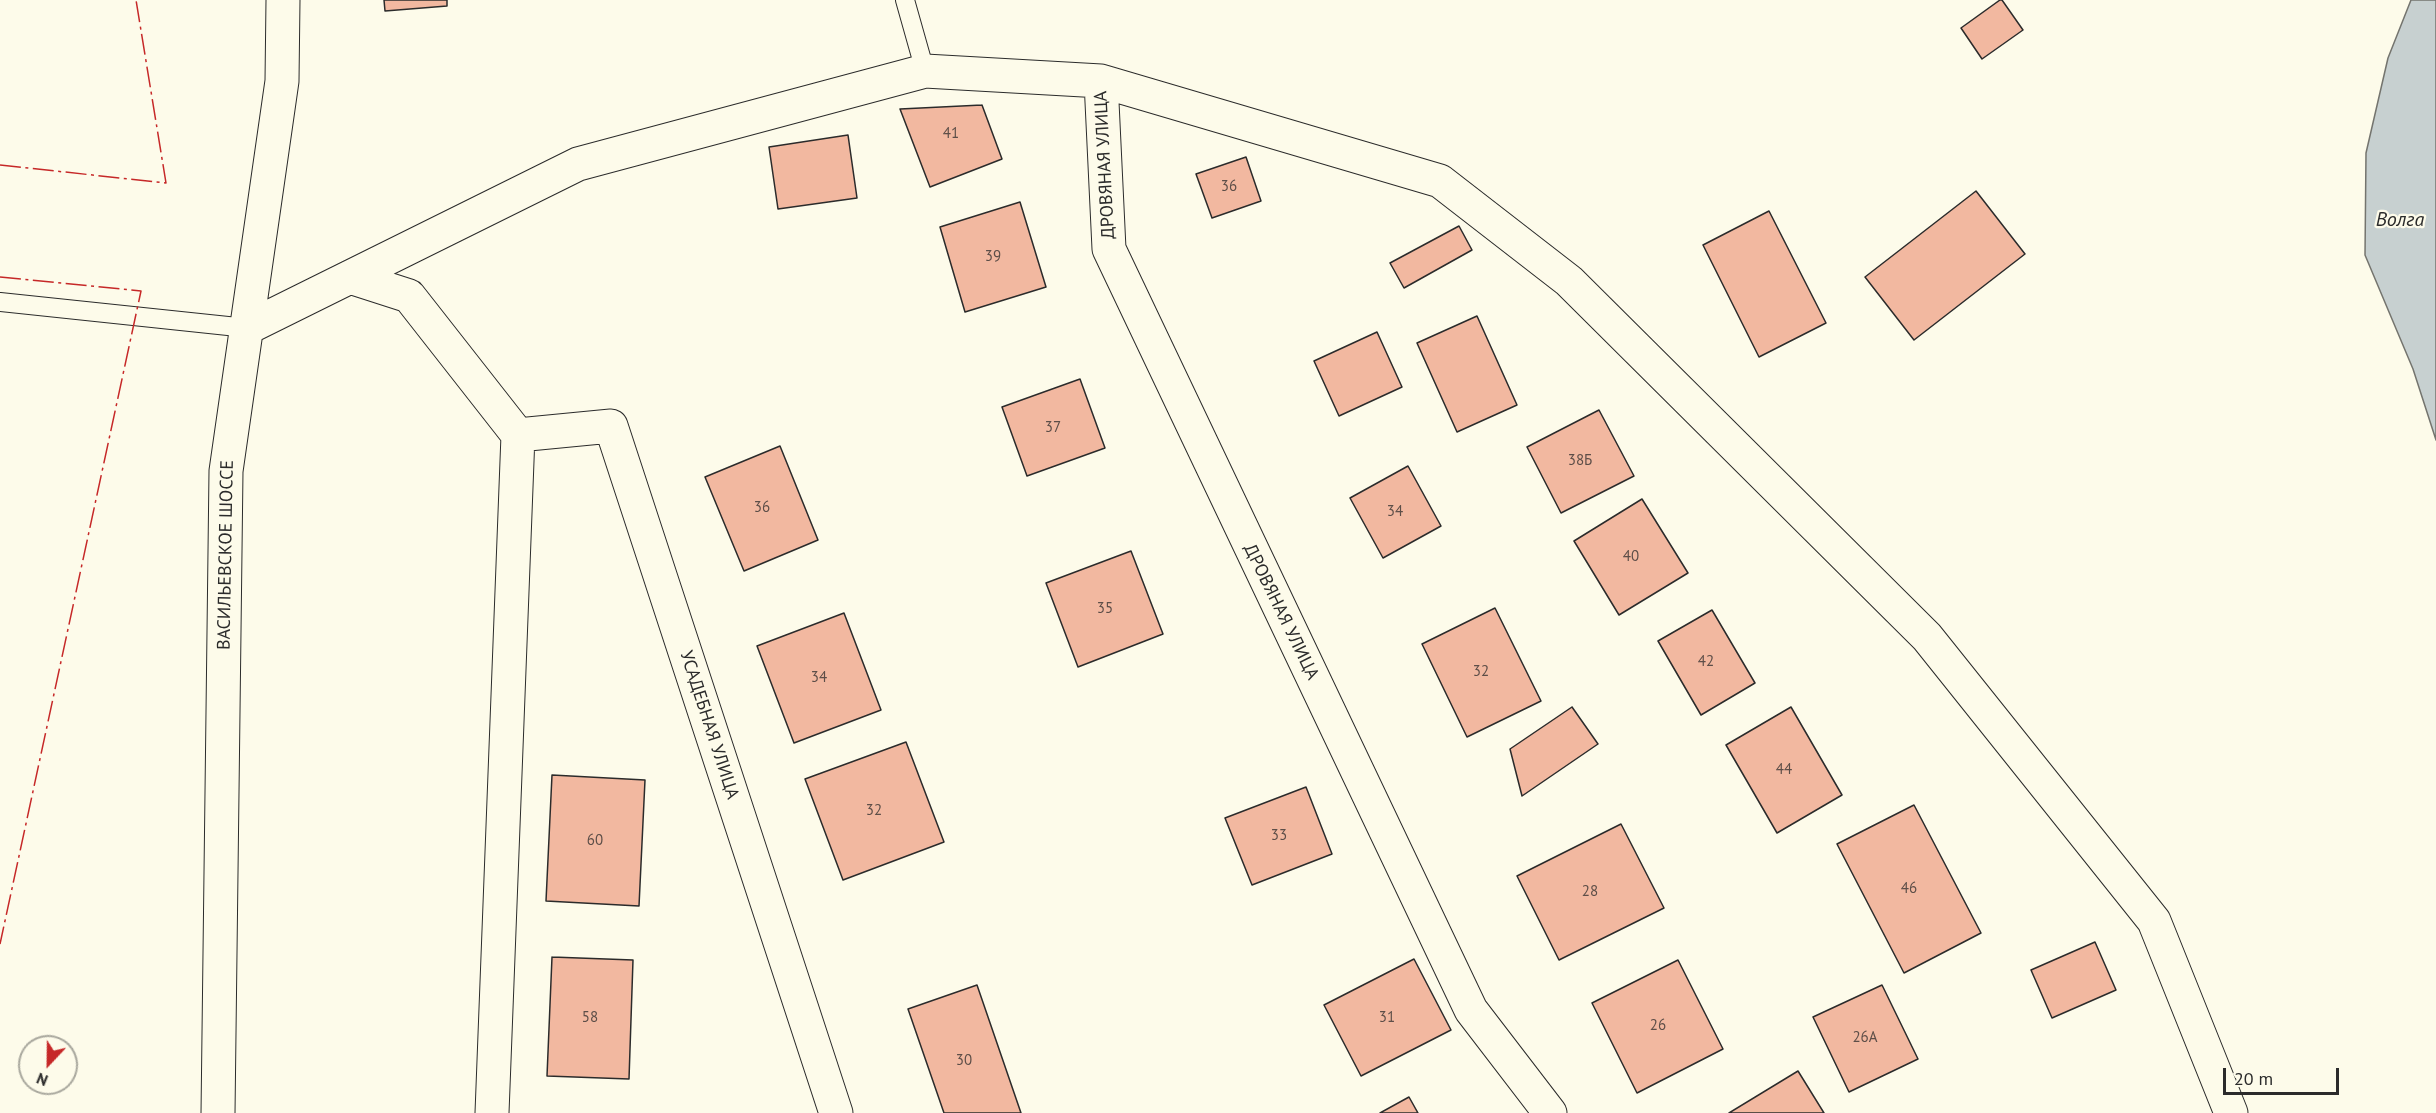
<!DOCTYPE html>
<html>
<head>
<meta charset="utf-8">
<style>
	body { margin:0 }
	#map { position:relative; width:2436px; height:1113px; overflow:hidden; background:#fdfbea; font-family:"PT Sans",sans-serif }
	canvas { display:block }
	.north { position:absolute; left:18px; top:1035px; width:60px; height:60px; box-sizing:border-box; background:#fdfbea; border:2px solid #a9a89e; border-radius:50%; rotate:202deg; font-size:16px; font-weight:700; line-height:24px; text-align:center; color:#2b2b2b }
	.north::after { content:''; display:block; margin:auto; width:21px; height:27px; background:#c62828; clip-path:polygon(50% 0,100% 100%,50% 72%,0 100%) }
	.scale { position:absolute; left:2223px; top:1068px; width:116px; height:27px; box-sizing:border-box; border:3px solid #2b2b2b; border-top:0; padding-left:8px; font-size:18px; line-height:21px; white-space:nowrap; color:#2b2b2b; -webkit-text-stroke:4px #fdfbea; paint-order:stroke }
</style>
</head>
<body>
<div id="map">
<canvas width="2436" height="1113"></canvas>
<div class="north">N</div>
<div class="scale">20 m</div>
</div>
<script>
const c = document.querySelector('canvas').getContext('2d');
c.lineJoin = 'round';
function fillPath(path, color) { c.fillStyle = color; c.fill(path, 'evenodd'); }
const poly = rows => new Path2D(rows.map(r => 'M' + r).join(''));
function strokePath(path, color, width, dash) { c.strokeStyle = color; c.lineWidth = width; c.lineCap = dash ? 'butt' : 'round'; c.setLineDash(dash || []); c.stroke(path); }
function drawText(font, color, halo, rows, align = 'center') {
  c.font = font + ' "PT Sans",sans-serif'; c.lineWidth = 4.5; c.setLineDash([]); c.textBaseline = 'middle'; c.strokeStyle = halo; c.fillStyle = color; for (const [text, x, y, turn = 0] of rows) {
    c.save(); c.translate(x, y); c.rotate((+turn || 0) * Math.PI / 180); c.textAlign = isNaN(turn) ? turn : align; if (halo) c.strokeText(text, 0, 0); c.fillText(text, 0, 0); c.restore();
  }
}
const water = poly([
	[2411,0,2436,0,2436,440,2413,369,2365,255,2366,153,2388,58,2411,0]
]);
const building = poly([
	[384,0,447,0,447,6,385,11,384,0],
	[2000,0,2002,0,2023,30,1982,59,1961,28,2000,0],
	[982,105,1002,159,930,187,900,109,982,105],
	[848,135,857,198,778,209,769,147,848,135],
	[1246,157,1261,201,1212,218,1196,174,1246,157],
	[1976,191,2025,254,1914,340,1865,277,1976,191],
	[1020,202,1046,287,965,312,940,227,1020,202],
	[1769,211,1826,323,1759,357,1703,245,1769,211],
	[1459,226,1472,250,1404,288,1390,263,1459,226],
	[1477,316,1517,405,1457,432,1417,343,1477,316],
	[1377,332,1402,387,1339,416,1314,361,1377,332],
	[1080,379,1105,448,1027,476,1002,407,1080,379],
	[1599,410,1634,476,1561,513,1527,447,1599,410],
	[780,446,818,540,744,571,705,477,780,446],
	[1408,466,1441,526,1383,558,1350,498,1408,466],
	[1642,499,1688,573,1619,615,1574,541,1642,499],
	[1131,551,1163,634,1078,667,1046,583,1131,551],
	[1495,608,1541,701,1467,737,1422,644,1495,608],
	[1712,610,1755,683,1701,715,1658,641,1712,610],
	[844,613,881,710,794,743,757,646,844,613],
	[1572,707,1598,744,1522,796,1510,749,1572,707],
	[1791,707,1842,795,1777,833,1726,745,1791,707],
	[906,742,944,842,843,880,805,779,906,742],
	[552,775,645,780,639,906,546,901,552,775],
	[1306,787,1332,854,1252,885,1225,818,1306,787],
	[1914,805,1981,933,1904,973,1837,844,1914,805],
	[1621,824,1664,908,1559,960,1517,876,1621,824],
	[2095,942,2116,990,2052,1018,2031,970,2095,942],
	[552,957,633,960,629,1079,547,1076,552,957],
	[1414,959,1451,1030,1361,1076,1324,1005,1414,959],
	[1678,960,1723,1049,1637,1093,1592,1003,1678,960],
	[977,985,1021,1113,944,1113,908,1009,977,985],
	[1882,985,1918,1059,1849,1092,1813,1017,1882,985],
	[1798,1071,1824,1113,1729,1113,1798,1071],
	[1409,1097,1418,1113,1380,1113,1409,1097]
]);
const service = poly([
	[905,0,925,71],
	[0,302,247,328]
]);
const minor = poly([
	[1101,81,1109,249,1471,1010,1550,1113],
	[350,277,409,296,518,435,492,1113],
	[247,328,578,164,925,71,1101,81,1440,181,1569,281,1927,637,2154,921,2231,1113],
	[518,435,611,426,836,1113],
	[218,1113,226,471,282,81,283,0]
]);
const power = poly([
	[0,165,166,183,136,0],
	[0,277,141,291,0,944]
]);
const numberNames = [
	["41",951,134],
	["36",1229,187],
	["39",993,257],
	["37",1053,428],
	["38Б",1580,461],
	["36",762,508],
	["34",1395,512],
	["40",1631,557],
	["35",1105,609],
	["42",1706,662],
	["32",1481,672],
	["34",819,678],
	["44",1784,770],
	["32",874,811],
	["33",1279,836],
	["60",595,841],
	["46",1909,889],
	["28",1590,892],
	["58",590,1018],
	["31",1387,1018],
	["26",1658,1026],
	["26А",1865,1038],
	["30",964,1061]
];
const streetNames = [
	["ДРОВЯНАЯ УЛИЦА",1105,165,-93],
	["ВАСИЛЬЕВСКОЕ ШОССЕ",226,555,-89],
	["ДРОВЯНАЯ УЛИЦА",1281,612,64],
	["УСАДЕБНАЯ УЛИЦА",709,725,72]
];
const waterNames = [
	["Волга",2400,220]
];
fillPath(water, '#c7d0d0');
strokePath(water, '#74746e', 1.5);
fillPath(building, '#f2b8a0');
strokePath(building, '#2b2b2b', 1.5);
strokePath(service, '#2b2b2b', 20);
strokePath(minor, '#2b2b2b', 35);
strokePath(service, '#fdfbea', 18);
strokePath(minor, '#fdfbea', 33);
strokePath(power, '#c62828', 1.5, [21, 4.5, 3, 4.5]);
drawText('15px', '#5d4e48', null, numberNames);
drawText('18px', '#2b2b2b', '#fdfbea', streetNames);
drawText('italic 20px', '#2b2b2b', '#fdfbea', waterNames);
</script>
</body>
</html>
